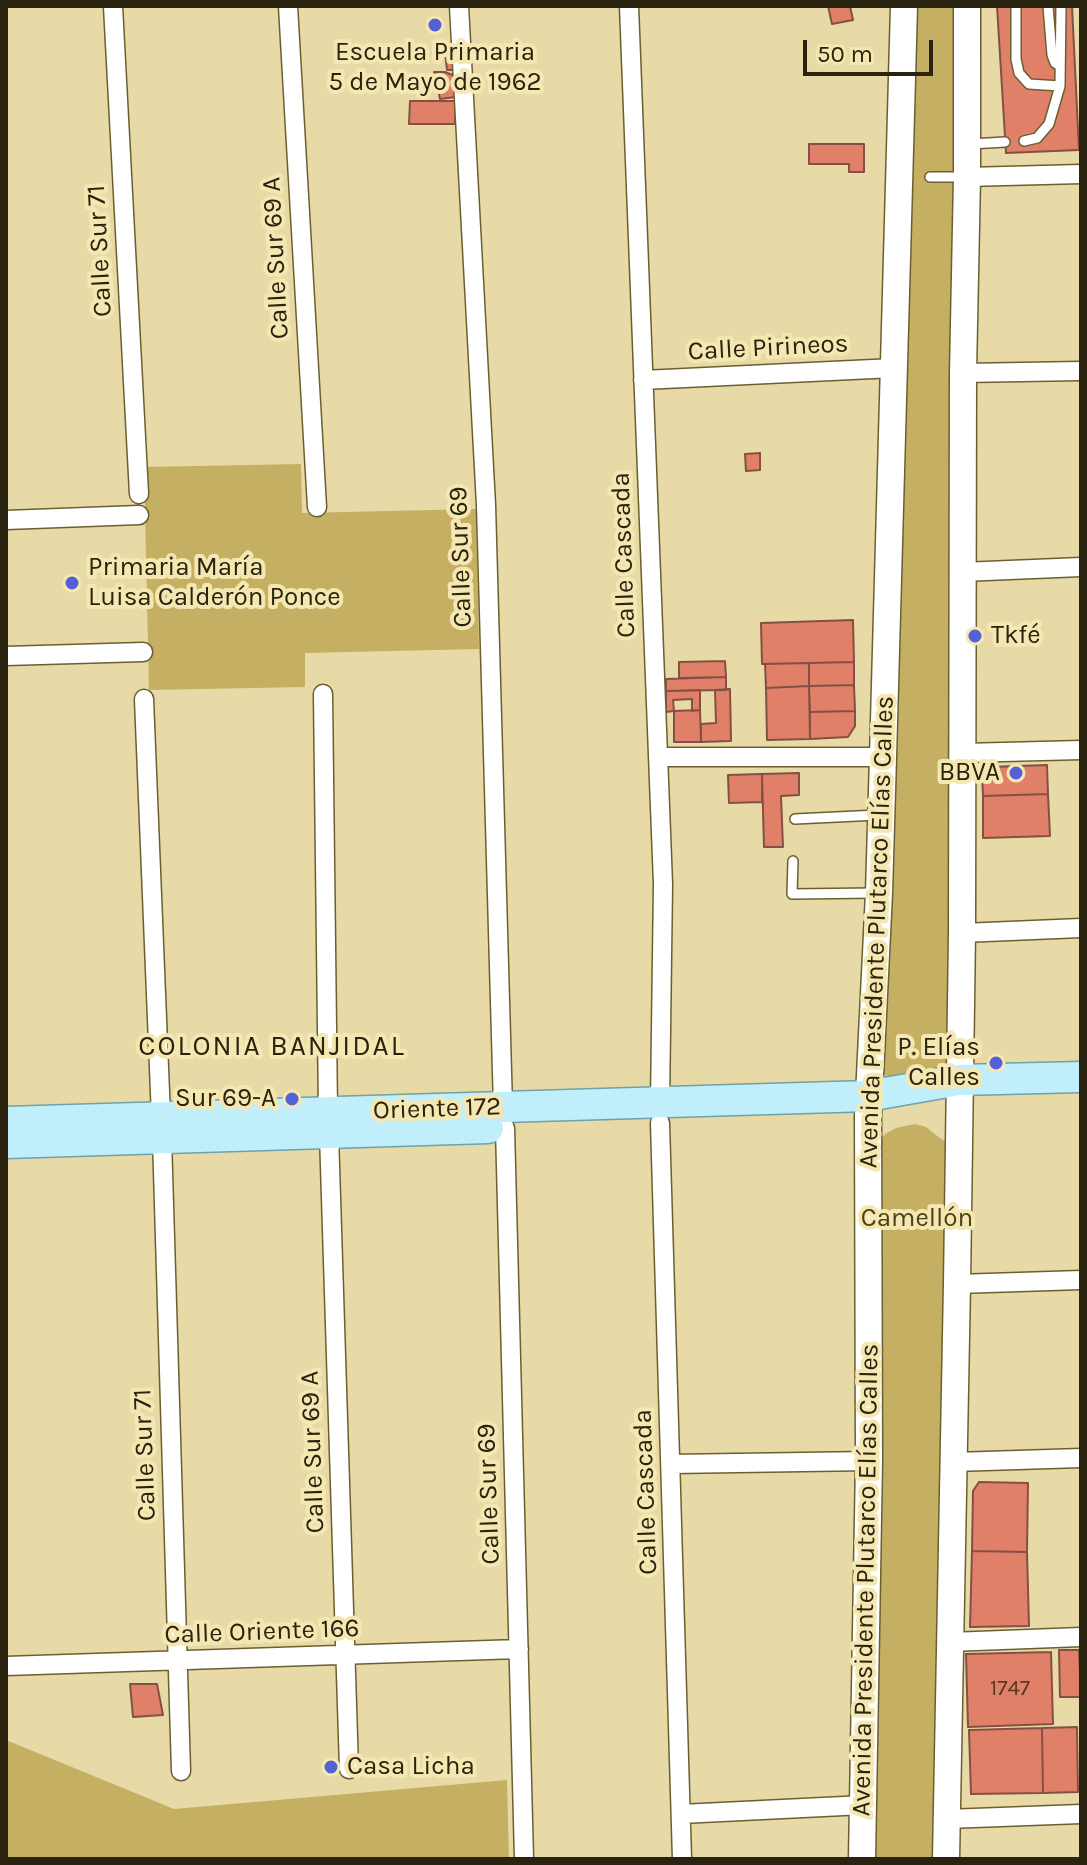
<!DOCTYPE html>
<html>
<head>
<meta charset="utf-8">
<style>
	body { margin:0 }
	#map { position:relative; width:1087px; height:1865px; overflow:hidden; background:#e8daa6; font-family:Karla,sans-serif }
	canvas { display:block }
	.frame { position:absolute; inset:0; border:8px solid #29230f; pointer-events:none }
	.scale { position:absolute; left:803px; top:40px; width:130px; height:36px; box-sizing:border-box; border:4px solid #29230f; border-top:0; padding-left:10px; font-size:24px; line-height:28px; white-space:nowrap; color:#29230f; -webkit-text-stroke:6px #f5e7b2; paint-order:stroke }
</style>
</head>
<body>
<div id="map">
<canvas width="1087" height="1865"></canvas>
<div class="frame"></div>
<div class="scale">50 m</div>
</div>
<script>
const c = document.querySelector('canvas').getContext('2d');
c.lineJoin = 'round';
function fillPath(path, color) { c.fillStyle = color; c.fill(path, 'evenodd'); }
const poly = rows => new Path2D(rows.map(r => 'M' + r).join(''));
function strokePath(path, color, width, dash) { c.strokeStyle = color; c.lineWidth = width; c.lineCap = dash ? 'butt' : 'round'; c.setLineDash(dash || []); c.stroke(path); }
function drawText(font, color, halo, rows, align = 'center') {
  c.font = font + ' Karla,sans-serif'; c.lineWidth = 8; c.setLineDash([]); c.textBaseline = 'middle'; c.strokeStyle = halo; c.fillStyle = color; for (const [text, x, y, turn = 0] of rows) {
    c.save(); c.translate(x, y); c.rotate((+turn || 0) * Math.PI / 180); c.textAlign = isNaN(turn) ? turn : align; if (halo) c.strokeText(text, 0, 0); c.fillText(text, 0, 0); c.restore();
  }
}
const green = poly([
	[909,6,958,6,949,1071,897,1078,885,1075,880,1063],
	[301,464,302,513,476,509,479,649,305,653,305,687,149,690,144,467],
	[915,1124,926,1127,941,1139,950,1143,940,1859,869,1859,881,1146,882,1138,885,1134,896,1128],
	[6,1740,174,1809,507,1780,509,1859,6,1859]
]);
const building = poly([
	[828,6,850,6,853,20,832,24,828,6],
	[997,6,1072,6,1079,150,1006,153,997,6],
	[444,44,455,45,457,70,447,70,444,44],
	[434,72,445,72,455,76,456,97,440,99,434,72],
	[410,101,456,101,455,124,409,124,410,101],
	[809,144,864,144,864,172,849,172,849,164,809,164,809,144],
	[760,453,760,470,746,471,745,454,760,453],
	[853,620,854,662,762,664,761,623,853,620],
	[725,661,726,677,679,678,679,662,725,661],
	[854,662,854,685,809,686,809,663,854,662],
	[809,663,809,686,766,688,765,664,809,663],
	[726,677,726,690,666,691,666,679,726,677],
	[854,685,855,711,810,712,809,686,854,685],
	[809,686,810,739,767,740,766,688,809,686],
	[730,689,731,741,701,742,701,724,716,723,715,690,730,689],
	[700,690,700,710,692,711,692,699,673,700,674,711,666,712,666,691,700,690],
	[700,710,701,742,674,742,674,711,700,710],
	[855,711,855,726,848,737,810,739,810,712,855,711],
	[1047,765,1048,794,983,796,982,773,989,767,1047,765],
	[799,773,799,795,781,796,783,847,764,847,762,774,799,773],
	[762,774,762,802,729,803,728,775,762,774],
	[1048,794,1050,836,983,838,983,796,1048,794],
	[979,1482,1028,1483,1027,1552,972,1551,973,1491,979,1482],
	[972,1551,1027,1552,1029,1626,970,1627,972,1551],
	[1059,1650,1079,1650,1081,1697,1060,1697,1059,1650],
	[1051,1652,1053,1724,968,1727,966,1654,1051,1652],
	[130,1684,157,1684,163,1715,133,1717,130,1684],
	[1077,1727,1078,1792,1043,1793,1042,1728,1077,1727],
	[1042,1728,1043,1793,971,1794,969,1730,1042,1728]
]);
const service = poly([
	[1016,6,1016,59,1019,73,1029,84,1060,86],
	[1048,6,1052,55,1055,63,1060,66],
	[1024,141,1037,138,1049,124,1060,86,1061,6],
	[971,144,1005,142],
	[930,177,966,177],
	[795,819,878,815],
	[793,861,792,894,875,893]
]);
const minor = poly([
	[113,6,139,494],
	[288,6,317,507],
	[459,6,486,505,503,1107],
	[629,6,663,884,660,1103],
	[967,177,1081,174],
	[963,373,1081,371],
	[643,380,894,368],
	[6,520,139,515],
	[962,572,1081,567],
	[6,656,143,652],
	[323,694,328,1112],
	[144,699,161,1117],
	[963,753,1081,750],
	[658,757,883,757],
	[962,933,1081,928],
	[660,1123,682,1859],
	[505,1128,524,1859],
	[329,1134,349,1769],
	[162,1138,181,1771],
	[957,1284,1081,1280],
	[954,1462,1081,1458],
	[671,1464,869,1461],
	[950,1642,1081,1637],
	[6,1666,519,1649],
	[681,1814,864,1805],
	[947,1819,1081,1814]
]);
const secondary = poly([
	[862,1859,869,1461,868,1116,879,893,883,757,904,6],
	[946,1859,957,1284,962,933,963,373,967,177,967,6]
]);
const primary = poly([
	[6,1122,868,1096,959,1080,1081,1077],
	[6,1143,488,1128]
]);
const markers = [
	[435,25,8,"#5460d6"],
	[72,583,8,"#5460d6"],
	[975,636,8,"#5460d6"],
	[1016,773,8,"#5460d6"],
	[996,1063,8,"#5460d6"],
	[292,1099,8,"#5460d6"],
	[331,1767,8,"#5460d6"]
];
const numberNames = [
	["1747",1010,1689]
];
const poiNames = [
	["Escuela Primaria",435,53,"center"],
	["5 de Mayo de 1962",435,83,"center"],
	["Primaria María",88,568],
	["Luisa Calderón Ponce",88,598],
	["Tkfé",991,636],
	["BBVA",1000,773,"right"],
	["P. Elías",980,1048,"right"],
	["Calles",980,1078,"right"],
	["Sur 69-A",276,1099,"right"],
	["Casa Licha",347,1767]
];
const streetNames = [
	["Calle Sur 71",100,251,-93],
	["Calle Sur 69 A",276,258,-93],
	["Calle Pirineos",768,348,-3],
	["Calle Cascada",624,555,-92],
	["Calle Sur 69",461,557,-92],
	["Avenida Presidente Plutarco Elías Calles",877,932,-88],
	["Oriente 172",437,1109,-2],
	["Calle Sur 69 A",313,1452,-92],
	["Calle Sur 71",145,1455,-92],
	["Calle Cascada",646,1492,-92],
	["Calle Sur 69",489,1494,-92],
	["Avenida Presidente Plutarco Elías Calles",866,1580,-89],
	["Calle Oriente 166",262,1632,-2]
];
const parkNames = [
	["Camellón",917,1219]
];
const neighbourhoodNames = [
	["COLONIA BANJIDAL",272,1047]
];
fillPath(green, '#c4af62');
fillPath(building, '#e18069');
strokePath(building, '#825044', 2);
strokePath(service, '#6c5f2f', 12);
strokePath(minor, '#6c5f2f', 21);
strokePath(secondary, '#6c5f2f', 29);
strokePath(primary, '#70a1a6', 33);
strokePath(service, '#fff', 9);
strokePath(minor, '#fff', 18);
strokePath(secondary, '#fff', 26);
strokePath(primary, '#c0effb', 30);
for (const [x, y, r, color] of markers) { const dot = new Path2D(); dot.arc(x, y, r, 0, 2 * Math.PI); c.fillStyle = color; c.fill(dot); strokePath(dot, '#f5e7b2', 3); }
drawText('22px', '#573a26', null, numberNames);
drawText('26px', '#29230f', '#f5e7b2', poiNames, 'left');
drawText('26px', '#29230f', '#f5e7b2', streetNames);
drawText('26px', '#4b4015', '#f5e7b2', parkNames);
c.letterSpacing = '2px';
drawText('28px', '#29230f', '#f5e7b2', neighbourhoodNames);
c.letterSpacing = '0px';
</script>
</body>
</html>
